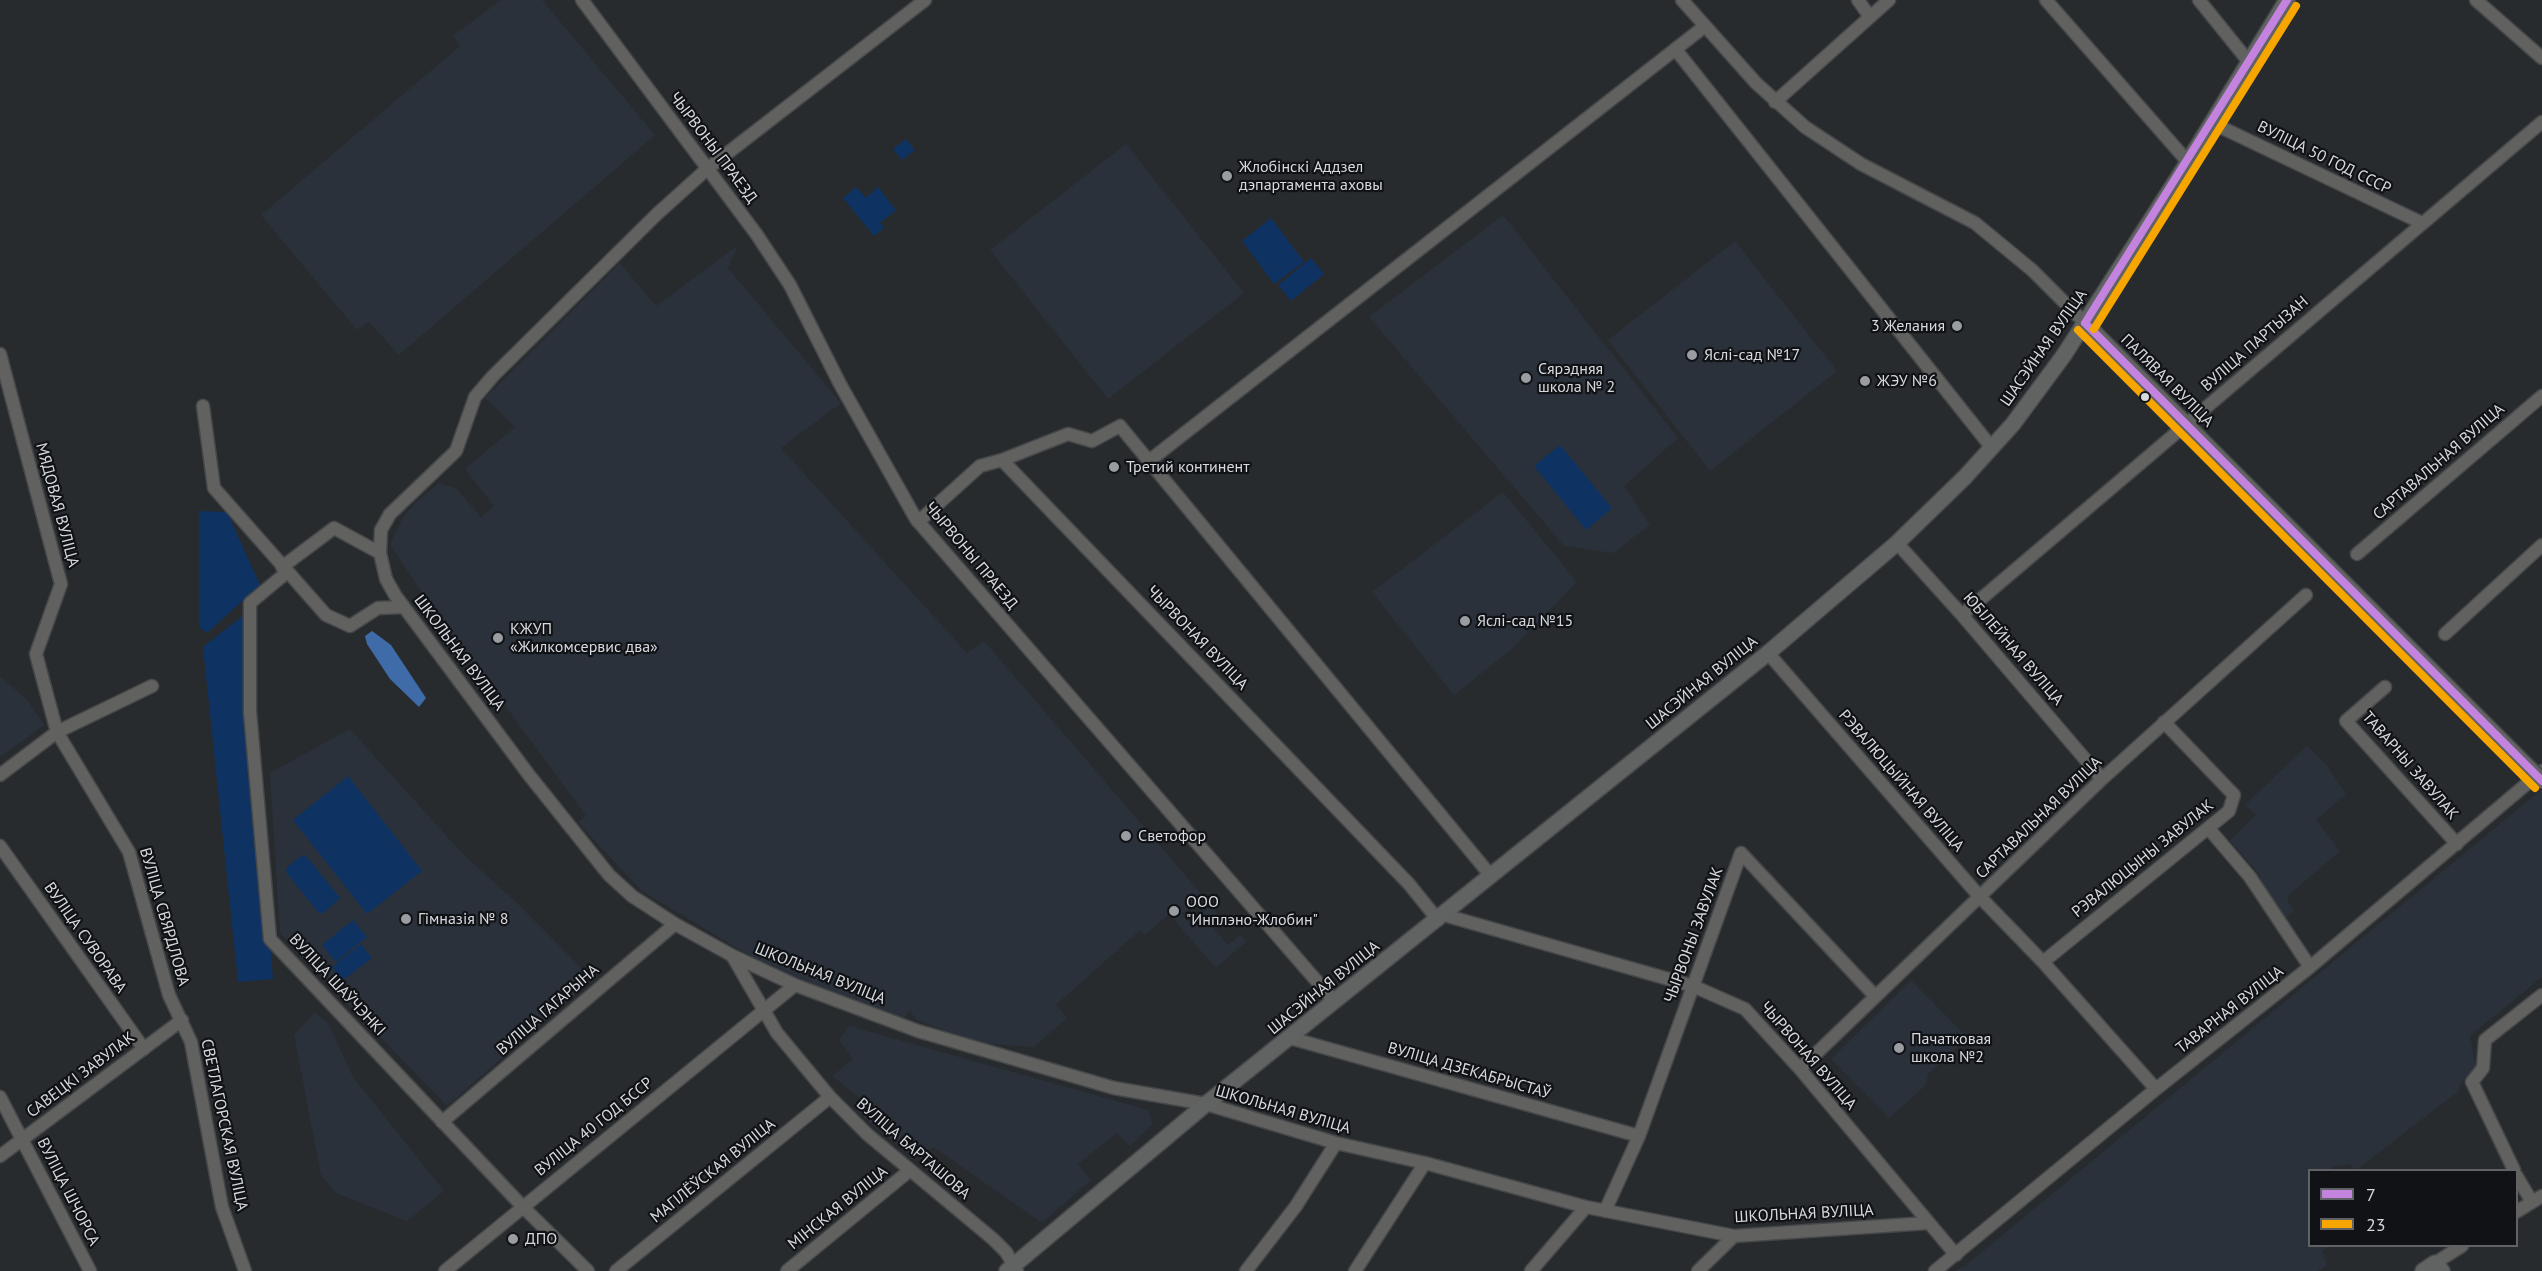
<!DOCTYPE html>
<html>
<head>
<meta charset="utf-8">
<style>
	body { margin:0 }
	#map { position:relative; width:2542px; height:1271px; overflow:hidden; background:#282b2e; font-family:"PT Sans",sans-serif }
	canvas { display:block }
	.legend { position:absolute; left:2308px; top:1169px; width:210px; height:78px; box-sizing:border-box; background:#111215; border:2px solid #606265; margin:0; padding:8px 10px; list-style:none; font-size:18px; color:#d6d9dd }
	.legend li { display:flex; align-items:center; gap:12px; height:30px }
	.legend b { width:30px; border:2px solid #606265 }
</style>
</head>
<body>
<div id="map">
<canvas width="2542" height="1271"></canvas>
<ul class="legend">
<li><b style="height:8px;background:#c483df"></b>7</li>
<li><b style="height:8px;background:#f7a600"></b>23</li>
</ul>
</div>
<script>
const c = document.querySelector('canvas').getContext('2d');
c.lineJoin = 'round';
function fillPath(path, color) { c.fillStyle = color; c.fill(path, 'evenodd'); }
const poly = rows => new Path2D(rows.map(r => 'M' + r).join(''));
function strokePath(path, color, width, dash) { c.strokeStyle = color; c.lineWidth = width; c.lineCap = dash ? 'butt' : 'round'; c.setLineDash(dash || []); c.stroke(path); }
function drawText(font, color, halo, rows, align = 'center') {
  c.font = font + ' "PT Sans",sans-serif'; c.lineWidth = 4.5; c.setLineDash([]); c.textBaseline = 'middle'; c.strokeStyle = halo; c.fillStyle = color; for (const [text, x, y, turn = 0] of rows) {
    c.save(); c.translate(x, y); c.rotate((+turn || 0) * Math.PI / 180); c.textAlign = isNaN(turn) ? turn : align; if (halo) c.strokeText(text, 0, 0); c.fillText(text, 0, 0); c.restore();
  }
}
const built = poly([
	[501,0,542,0,655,135,399,355,369,322,357,330,261,215,460,46,453,36],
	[1126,144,1244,293,1108,399,990,250],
	[1503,215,1678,438,1624,486,1650,525,1613,553,1564,546,1369,317],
	[1735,241,1837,371,1710,471,1608,340],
	[738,245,728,268,841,403,781,448,967,653,984,641,1203,896,1182,914,1190,924,1211,906,1218,914,1209,923,1228,945,1240,935,1246,942,1216,968,1169,914,1145,935,1140,930,1056,1005,1067,1018,1034,1047,977,1043,917,1020,910,1011,902,1019,813,985,757,960,642,891,593,839,578,822,586,816,416,584,390,544,403,517,415,503,439,483,457,489,481,517,494,506,465,469,515,427,485,398,620,263,656,306],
	[1503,492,1577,582,1512,649,1454,695,1372,592],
	[0,676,28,701,44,725,0,757],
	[350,729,462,853,519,905,592,979,447,1106,280,933,270,773],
	[2307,746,2327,766,2346,794,2316,820,2340,851,2290,894,2287,901,2294,911,2281,922,2269,900,2259,874,2230,841,2256,815,2245,805],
	[2542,789,2542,977,2470,1036,2476,1068,2460,1084,2459,1091,2356,1170,2349,1164,2331,1167,2334,1170,2310,1170,2310,1246,2329,1246,2322,1251,2327,1265,2318,1271,1955,1271,1965,1266],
	[1911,980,1968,1038,1928,1074,1926,1085,1889,1118,1831,1059],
	[315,1012,328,1023,353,1077,444,1191,407,1221,336,1193,321,1175,294,1035],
	[849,1026,1148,1110,1153,1124,1130,1146,1117,1133,1078,1164,1091,1180,1042,1223,935,1148,908,1153,854,1109,860,1098,832,1076,853,1059,839,1040]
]);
const green = poly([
	[906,139,915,150,902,160,893,149],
	[856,187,866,198,878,187,896,210,880,223,884,228,874,236,843,198],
	[1271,218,1304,262,1274,284,1242,241],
	[1311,258,1324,274,1291,301,1278,285],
	[1560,445,1612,508,1586,530,1534,466],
	[199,511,227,512,260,585,207,633,199,627],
	[245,614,273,979,238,982,203,647],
	[348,776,422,871,367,914,293,820],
	[303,855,307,857,340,898,322,914,318,912,286,872,287,867],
	[353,920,367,937,336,962,322,945],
	[361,944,372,958,342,981,332,967]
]);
const water = poly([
	[372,631,391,645,426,698,419,707,390,679,367,644,365,636]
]);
const minor = poly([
	[582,0,757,235,790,285,840,384,916,519,1334,1001],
	[925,0,707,169,657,214,493,376,475,397,456,451,390,514,381,530,380,553,386,579,395,595,529,775,609,875,632,896,675,924,733,956,795,985,918,1031,1114,1088,1206,1104,1336,1143,1425,1163,1586,1207,1734,1236,1928,1223],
	[1682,0,1756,83,1805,127,1861,164,1975,223,2032,270,2085,323],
	[1858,0,1870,17],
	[2046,0,2188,162],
	[2199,0,2249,62],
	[2476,0,2542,58],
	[1676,50,1992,448],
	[1775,102,1889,0],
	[2212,123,2422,223],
	[0,354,61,584,36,654,57,732,129,852,169,995,191,1042,222,1207,245,1271],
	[203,406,214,488,326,615,350,626,378,608,404,607],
	[1002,460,1068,434,1092,441,1120,426,1491,876],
	[1149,461,1705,26],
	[918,522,980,466,1002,460,1409,884,1438,920],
	[1897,543,1962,615,2102,779],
	[2357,554,2542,396],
	[282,567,334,528,380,553],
	[286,573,250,603,250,712,270,939,523,1207,588,1271],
	[1962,615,2542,122],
	[2445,634,2542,545],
	[1768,653,1980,897,2043,962,2156,1089],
	[2385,687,2346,721,2457,844],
	[0,775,57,732,152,686],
	[2209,829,2250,877,2310,967],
	[0,846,144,1049],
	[1444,915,1693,986,1745,1009,1800,1069,1956,1255],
	[733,957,777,1033,830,1097,867,1134,993,1239,1006,1252,1017,1271],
	[2043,962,2229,811,2234,795,2164,722],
	[1290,1038,1639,1136],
	[1800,1069,2102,779,2306,595],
	[0,1097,90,1271],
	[442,1122,675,924],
	[0,1156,182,1020],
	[2514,1170,2472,1082,2483,1068,2485,1040,2542,995],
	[2516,1175,2532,1202],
	[1605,1211,1639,1136,1741,853,1875,996],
	[2516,1212,2542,1196],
	[2435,1263,2462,1246],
	[445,1271,795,985],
	[616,1271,830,1097],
	[787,1271,909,1171],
	[1246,1271,1296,1206,1336,1143],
	[1355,1271,1425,1163],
	[1531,1271,1586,1207],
	[1698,1271,1734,1236],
	[1935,1271,2156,1089,2310,967,2542,771]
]);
const major = poly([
	[2085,323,2485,724],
	[1007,1271,1206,1104,1768,653,1897,543,1965,477,2013,424,2064,355,2188,162,2287,0],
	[2423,1271,2435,1263,2442,1271]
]);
const majorBridge = poly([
	[2485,724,2542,781]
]);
const bus1 = poly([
	[2085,323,2542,781],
	[2085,323,2287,0]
]);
const bus2 = poly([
	[2094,329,2296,6],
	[2078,330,2535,788]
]);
const markers = [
	[1227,176,6,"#999ca0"],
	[1957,326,6,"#999ca0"],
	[1692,355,6,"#999ca0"],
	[1526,378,6,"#999ca0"],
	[1865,381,6,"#999ca0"],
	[2145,397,5,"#d6d9dd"],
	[1114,467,6,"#999ca0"],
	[1465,621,6,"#999ca0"],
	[498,638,6,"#999ca0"],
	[1126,836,6,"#999ca0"],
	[1174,911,6,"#999ca0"],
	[406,919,6,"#999ca0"],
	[1899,1048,6,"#999ca0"],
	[513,1239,6,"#999ca0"]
];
const streetNames = [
	["ЧЫРВОНЫ ПРАЕЗД",713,148,53],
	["ВУЛІЦА 50 ГОД СССР",2324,158,26],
	["ВУЛІЦА ПАРТЫЗАН",2255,344,-41],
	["ШАСЭЙНАЯ ВУЛІЦА",2044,348,-55],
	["ПАЛЯВАЯ ВУЛІЦА",2167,381,45],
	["САРТАВАЛЬНАЯ ВУЛІЦА",2439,462,-41],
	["МЯДОВАЯ ВУЛІЦА",57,505,75],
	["ЧЫРВОНЫ ПРАЕЗД",971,556,50],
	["ЧЫРВОНАЯ ВУЛІЦА",1197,638,46],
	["ЮБІЛЕЙНАЯ ВУЛІЦА",2013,649,49],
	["ШКОЛЬНАЯ ВУЛІЦА",459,653,53],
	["ШАСЭЙНАЯ ВУЛІЦА",1702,683,-39],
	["ТАВАРНЫ ЗАВУЛАК",2410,766,49],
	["РЭВАЛЮЦЫЙНАЯ ВУЛІЦА",1901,781,49],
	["САРТАВАЛЬНАЯ ВУЛІЦА",2039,818,-44],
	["РЭВАЛЮЦЫНЫ ЗАВУЛАК",2143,859,-39],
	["ВУЛІЦА СВЯРДЛОВА",164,917,74],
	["ЧЫРВОНЫ ЗАВУЛАК",1694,935,-70],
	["ВУЛІЦА СУВОРАВА",85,938,55],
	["ШКОЛЬНАЯ ВУЛІЦА",820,974,22],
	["ВУЛІЦА ШАЎЧЭНКІ",337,985,47],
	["ШАСЭЙНАЯ ВУЛІЦА",1324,988,-39],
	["ВУЛІЦА ГАГАРЫНА",548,1010,-41],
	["ТАВАРНАЯ ВУЛІЦА",2230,1010,-38],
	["ЧЫРВОНАЯ ВУЛІЦА",1808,1056,49],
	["ВУЛІЦА ДЗЕКАБРЫСТАЎ",1469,1071,16],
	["САВЕЦКІ ЗАВУЛАК",81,1075,-37],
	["ШКОЛЬНАЯ ВУЛІЦА",1283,1110,16],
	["СВЕТЛАГОРСКАЯ ВУЛІЦА",224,1125,78],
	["ВУЛІЦА 40 ГОД БССР",594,1127,-39],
	["ВУЛІЦА БАРТАШОВА",913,1149,41],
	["МАГІЛЁЎСКАЯ ВУЛІЦА",713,1171,-39],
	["ВУЛІЦА ШЧОРСА",68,1192,63],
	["МІНСКАЯ ВУЛІЦА",838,1208,-39],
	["ШКОЛЬНАЯ ВУЛІЦА",1804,1214,-3]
];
const poiNames = [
	["Жлобінскі Аддзел",1239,167],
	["дэпартамента аховы",1239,185],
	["3 Желания",1945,326,"right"],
	["Яслі-сад №17",1704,355],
	["Сярэдняя",1538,369],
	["школа № 2",1538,387],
	["ЖЭУ №6",1877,381],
	["Третий континент",1126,467],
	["Яслі-сад №15",1477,621],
	["КЖУП",510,629],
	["«Жилкомсервис два»",510,647],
	["Светофор",1138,836],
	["ООО",1186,902],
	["\"Инплэно-Жлобин\"",1186,920],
	["Гімназія № 8",418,919],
	["Пачатковая",1911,1039],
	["школа №2",1911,1057],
	["ДПО",525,1239]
];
fillPath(built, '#2a313b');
fillPath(green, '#0e3362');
fillPath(water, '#3f6ba8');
strokePath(minor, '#454749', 15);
strokePath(major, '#454749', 18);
strokePath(minor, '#616160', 12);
strokePath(major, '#616262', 15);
strokePath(majorBridge, '#454749', 18, []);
strokePath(majorBridge, '#616262', 15);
strokePath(bus1, '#c483df', 8);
strokePath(bus2, '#f7a600', 8);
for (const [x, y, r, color] of markers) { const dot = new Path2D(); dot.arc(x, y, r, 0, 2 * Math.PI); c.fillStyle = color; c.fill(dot); strokePath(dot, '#111215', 2); }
drawText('16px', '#d6d9dd', '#111215', streetNames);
drawText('16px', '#d6d9dd', '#111215', poiNames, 'left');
</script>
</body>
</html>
